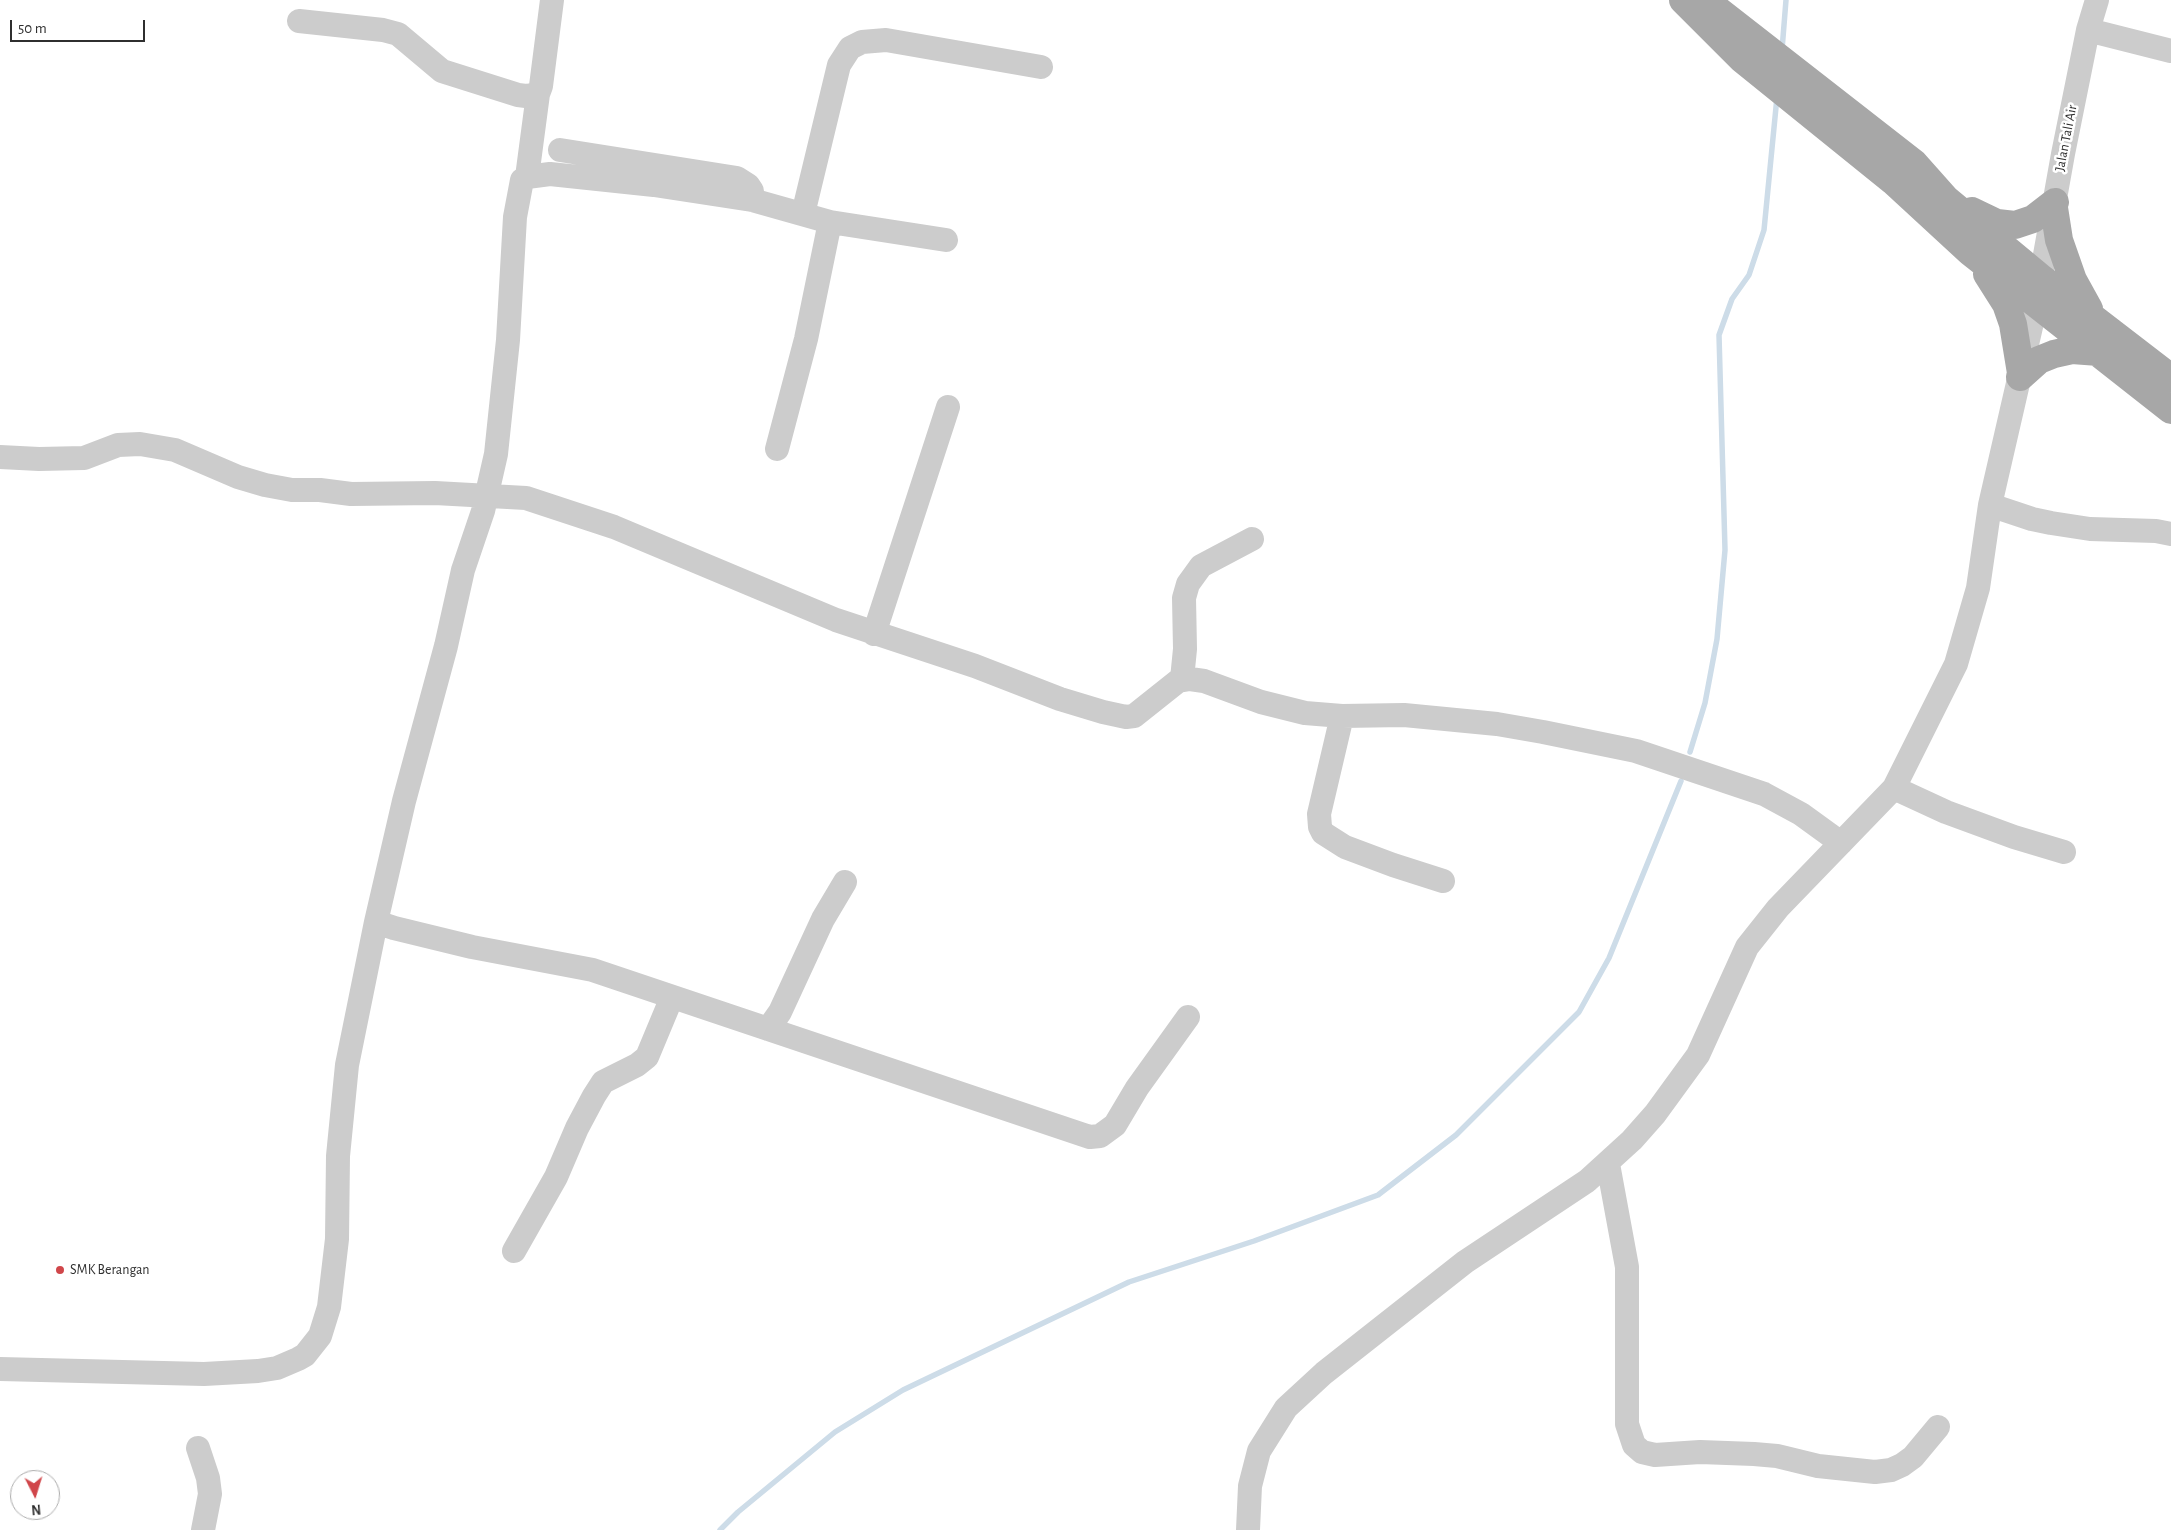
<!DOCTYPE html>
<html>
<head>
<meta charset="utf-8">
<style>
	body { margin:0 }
	#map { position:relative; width:2171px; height:1530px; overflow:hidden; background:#fff; font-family:"Alegreya Sans",sans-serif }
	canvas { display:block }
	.north { position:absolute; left:10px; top:1470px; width:50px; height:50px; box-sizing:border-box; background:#fff; border:1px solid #acacac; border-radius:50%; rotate:175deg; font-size:14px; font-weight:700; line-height:20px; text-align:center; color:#2f2f2f }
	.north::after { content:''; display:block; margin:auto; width:18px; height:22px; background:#d0464a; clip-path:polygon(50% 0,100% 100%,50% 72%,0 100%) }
	.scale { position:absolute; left:10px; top:20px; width:135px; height:22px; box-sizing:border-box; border:2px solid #2f2f2f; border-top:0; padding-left:6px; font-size:15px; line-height:18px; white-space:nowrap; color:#2f2f2f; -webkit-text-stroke:4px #fff; paint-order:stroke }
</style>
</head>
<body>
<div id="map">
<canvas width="2171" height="1530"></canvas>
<div class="north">N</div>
<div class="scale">50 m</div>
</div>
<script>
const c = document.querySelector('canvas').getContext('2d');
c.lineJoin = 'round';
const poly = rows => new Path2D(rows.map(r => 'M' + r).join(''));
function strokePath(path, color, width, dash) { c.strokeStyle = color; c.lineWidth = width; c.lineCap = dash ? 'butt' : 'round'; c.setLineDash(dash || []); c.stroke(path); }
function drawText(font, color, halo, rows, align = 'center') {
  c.font = font + ' "Alegreya Sans",sans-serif'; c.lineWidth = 5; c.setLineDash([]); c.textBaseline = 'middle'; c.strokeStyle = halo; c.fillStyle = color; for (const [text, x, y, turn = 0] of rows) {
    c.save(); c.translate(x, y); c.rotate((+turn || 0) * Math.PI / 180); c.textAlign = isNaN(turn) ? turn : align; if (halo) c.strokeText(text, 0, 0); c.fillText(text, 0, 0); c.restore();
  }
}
const stream = poly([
	[1782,50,1786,0],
	[1690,752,1705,703,1717,639,1725,550,1719,335,1732,299,1749,275,1764,230,1777,97],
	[720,1530,738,1512,835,1432,903,1390,1129,1282,1254,1241,1378,1195,1456,1135,1579,1012,1609,958,1681,781]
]);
const minor = poly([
	[299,21,383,30,398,34,442,71,518,95,526,96,538,94,541,86,552,0],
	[2088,30,2171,51],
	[560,150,737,178,748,185,752,191,752,200],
	[527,177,538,94],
	[803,214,839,65,850,48,862,42,886,40,1041,67],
	[777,449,806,339,830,222],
	[0,457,39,459,84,458,118,445,140,444,175,450,238,477,265,485,292,490,320,490,351,494,435,493,526,498,614,527,836,620,975,666,1060,699,1103,712,1126,717,1134,716,1178,681,1190,679,1204,681,1261,702,1305,713,1342,716,1404,715,1497,724,1543,732,1636,751,1764,794,1801,814,1841,843],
	[1990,505,2032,519,2051,523,2090,529,2156,531,2171,534],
	[874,634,948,407],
	[1182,679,1185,649,1184,598,1188,584,1201,566,1252,539],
	[1342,716,1319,814,1320,827,1323,833,1345,847,1393,865,1443,881],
	[1894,788,1946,812,2014,837,2064,852],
	[376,922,394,928,472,947,593,970,1090,1137,1100,1136,1115,1125,1137,1088,1188,1017],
	[768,1029,780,1012,823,919,845,882],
	[1608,1164,1627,1267,1627,1424,1634,1445,1642,1452,1655,1455,1700,1452,1754,1454,1777,1456,1818,1466,1875,1472,1891,1470,1902,1465,1913,1457,1938,1427],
	[514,1251,556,1177,577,1128,594,1096,603,1082,637,1065,647,1057,672,997],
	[0,1369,204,1374,258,1371,277,1368,298,1359,305,1355,320,1336,329,1307,337,1239,338,1156,347,1065,376,922,404,801,446,646,463,570,483,511,496,454,508,340,515,217,522,180,527,177,550,174,654,185,752,200,830,222,946,240],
	[198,1448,208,1478,210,1494,203,1530],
	[1248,1530,1250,1486,1259,1451,1286,1408,1324,1373,1465,1262,1587,1181,1632,1140,1655,1114,1698,1055,1747,947,1778,908,1894,788,1956,664,1978,588,1990,505,2036,305,2063,154,2088,30,2097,0]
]);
const major = poly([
	[1683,0,1742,59,1893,181,1970,252,2171,410],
	[1693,1,1719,11,1914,163,1946,199,2040,277,2171,378],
	[2054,208,2059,240,2073,280,2089,309],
	[1972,211,1997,223,2015,225,2033,219,2055,202],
	[1987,274,2006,304,2013,324,2021,373],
	[2020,377,2039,360,2054,354,2072,350,2099,352]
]);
const markers = [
	[60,1270,5,"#d0464a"]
];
const streetNames = [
	["Jalan Tali Air",2066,138,-79]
];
const poiNames = [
	["SMK Berangan",70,1270]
];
strokePath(stream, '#cddce8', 5.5);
strokePath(minor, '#ccc', 24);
strokePath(major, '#a7a7a7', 28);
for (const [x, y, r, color] of markers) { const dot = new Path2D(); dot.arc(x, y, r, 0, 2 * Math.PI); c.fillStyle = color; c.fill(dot); strokePath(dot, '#fff', 2); }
drawText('14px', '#2f2f2f', '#fff', streetNames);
drawText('14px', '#2f2f2f', '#fff', poiNames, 'left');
</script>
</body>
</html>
